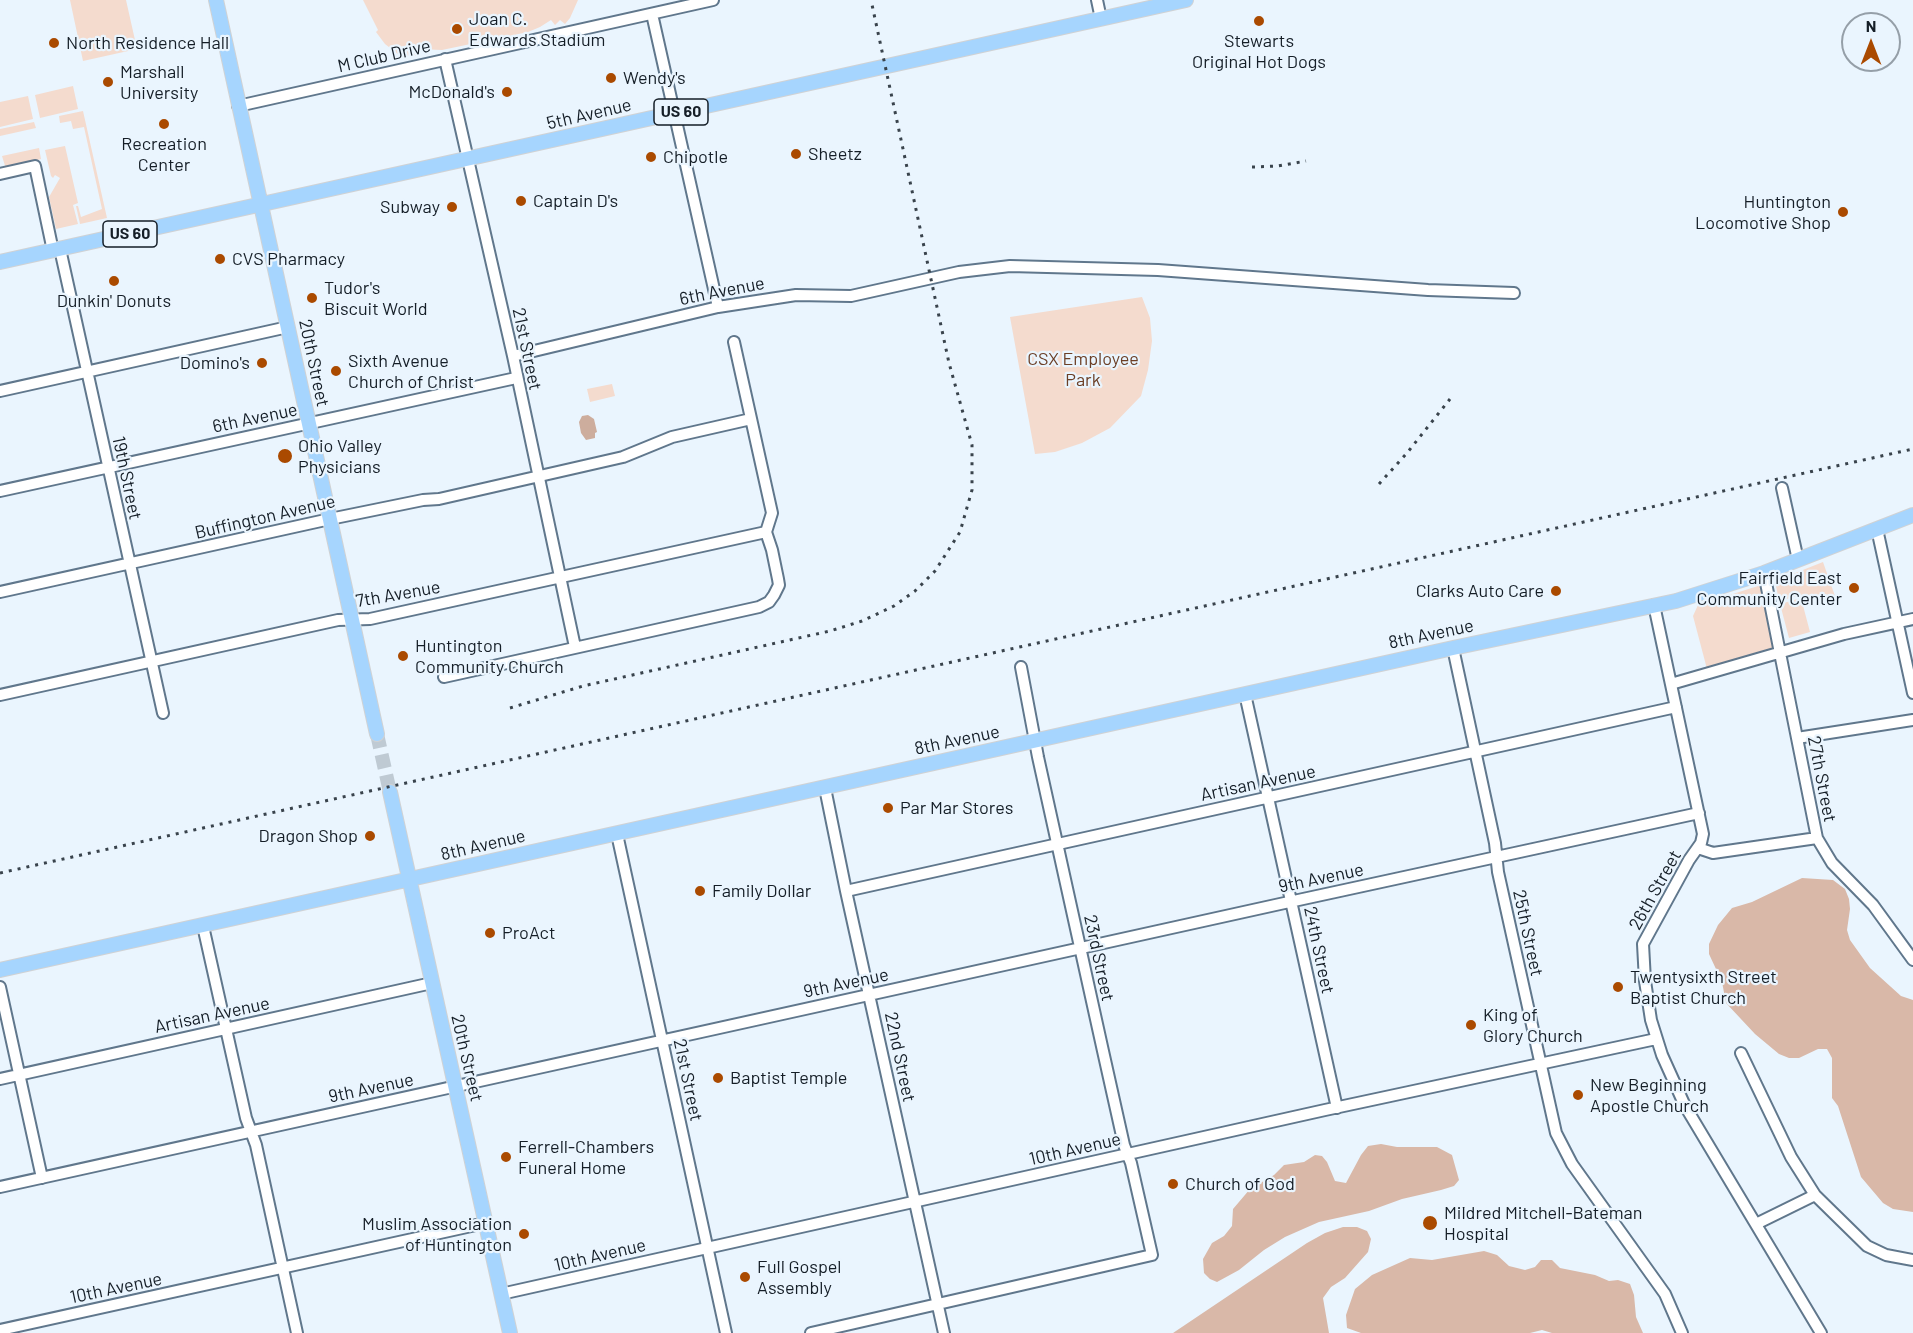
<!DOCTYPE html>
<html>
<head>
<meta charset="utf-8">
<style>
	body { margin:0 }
	#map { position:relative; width:1913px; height:1333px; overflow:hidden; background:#eaf5fe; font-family:Barlow,sans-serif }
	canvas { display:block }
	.north { position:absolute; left:1841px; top:12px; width:60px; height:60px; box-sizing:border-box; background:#eaf5fe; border:2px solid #959fa8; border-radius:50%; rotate:0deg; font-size:16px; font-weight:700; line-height:24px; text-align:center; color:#151e27 }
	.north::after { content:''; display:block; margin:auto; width:21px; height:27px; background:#aa4a00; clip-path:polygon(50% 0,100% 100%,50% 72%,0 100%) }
</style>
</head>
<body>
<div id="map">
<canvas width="1913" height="1333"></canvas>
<div class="north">N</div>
</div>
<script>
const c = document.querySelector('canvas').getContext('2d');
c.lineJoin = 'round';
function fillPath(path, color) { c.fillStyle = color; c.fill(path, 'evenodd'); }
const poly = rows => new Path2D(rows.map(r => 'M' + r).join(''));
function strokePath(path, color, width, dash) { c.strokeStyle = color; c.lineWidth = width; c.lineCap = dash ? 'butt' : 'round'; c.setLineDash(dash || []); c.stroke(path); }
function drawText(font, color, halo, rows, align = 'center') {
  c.font = font + ' Barlow,sans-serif'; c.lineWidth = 4.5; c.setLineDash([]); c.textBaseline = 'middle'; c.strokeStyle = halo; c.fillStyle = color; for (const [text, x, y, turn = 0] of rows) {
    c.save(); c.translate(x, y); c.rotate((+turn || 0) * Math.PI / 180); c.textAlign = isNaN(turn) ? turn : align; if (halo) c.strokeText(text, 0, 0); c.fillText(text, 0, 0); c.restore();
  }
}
const green = poly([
	[70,0,126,0,137,49,83,61],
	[363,0,578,0,570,18,565,24,560,20,555,25,551,20,540,27,528,32,442,50,418,49,416,56,409,53,407,59,399,55,385,44,376,32,378,30],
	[73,86,78,109,40,118,35,95],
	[28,96,33,119,0,127,0,102],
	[83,111,107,218,80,224,76,206,78,206,81,217,102,209,84,127,73,129,71,121,60,123,59,116],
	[34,122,36,128,0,136,0,129],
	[65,146,78,203,73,205,78,224,56,229,49,197,60,178,55,175,53,178,51,176,45,150],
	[39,148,41,159,6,169,2,156],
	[1142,297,1150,318,1152,341,1148,370,1141,396,1110,428,1082,443,1055,452,1035,454,1010,317],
	[612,384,615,396,590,402,587,389],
	[1823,562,1835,596,1804,603,1801,595,1779,601,1775,581],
	[1758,586,1762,587,1775,648,1707,669,1693,616,1698,605],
	[1801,598,1810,632,1789,638,1780,604]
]);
const forest = poly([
	[1802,878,1833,880,1845,889,1849,899,1850,909,1847,930,1850,940,1870,968,1901,996,1913,1000,1913,1212,1893,1209,1883,1203,1861,1177,1838,1106,1832,1098,1832,1058,1827,1049,1818,1049,1799,1058,1789,1058,1779,1054,1755,1034,1726,1003,1722,982,1709,954,1709,944,1718,925,1732,908,1752,902],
	[1381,1144,1397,1147,1437,1147,1452,1155,1459,1180,1454,1186,1441,1190,1402,1199,1369,1211,1319,1222,1285,1237,1264,1250,1239,1270,1217,1282,1210,1279,1204,1273,1203,1259,1212,1243,1224,1236,1232,1226,1233,1209,1250,1189,1274,1175,1284,1165,1304,1162,1315,1155,1322,1156,1327,1162,1335,1181,1346,1183,1361,1155,1368,1146],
	[1343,1227,1357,1227,1367,1231,1371,1239,1368,1252,1345,1278,1331,1287,1323,1298,1329,1333,1173,1333,1307,1243,1325,1233],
	[1484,1251,1497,1255,1509,1266,1525,1270,1535,1267,1541,1260,1552,1260,1560,1268,1595,1275,1609,1281,1618,1280,1630,1284,1634,1295,1636,1317,1643,1333,1552,1333,1542,1330,1530,1333,1361,1333,1347,1328,1346,1315,1355,1289,1372,1275,1410,1258,1432,1260]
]);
const water = poly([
	[588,415,594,419,597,432,595,433,595,438,586,440,581,433,579,422,582,416]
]);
const majorTunnel = poly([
	[377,734,390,792]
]);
const minor = poly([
	[1097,0,1101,19],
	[652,14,718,307],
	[445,59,513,356,575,647],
	[238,106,713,0],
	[0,174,35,166,53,251],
	[60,249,163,713],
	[513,356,718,307,796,295,851,296,959,272,1010,266,1158,270,1428,290,1514,293],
	[0,391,288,327],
	[1782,488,1798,560],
	[0,491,516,378],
	[1877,529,1913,693],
	[1764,573,1817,838,1832,863,1873,905,1913,960],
	[0,592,330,519,423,500,439,499,623,457,672,437,751,419],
	[1654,605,1703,834,1701,843,1689,860,1643,944,1645,981,1651,1020,1662,1055,1685,1106,1821,1333],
	[1453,648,1495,843,1498,872,1556,1133,1572,1164,1665,1294,1682,1333],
	[444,677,759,607,769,602,774,595,779,585,778,579,772,550,766,532,772,513,734,342],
	[1671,684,1844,634,1913,619],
	[1245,694,1337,1108],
	[0,695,338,620,370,619,766,532],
	[1797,738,1913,720],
	[825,788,846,891,944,1333],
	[617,834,726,1333],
	[1698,848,1713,853,1817,838],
	[846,891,1676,707],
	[203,926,246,1118,256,1145,297,1333],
	[0,987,42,1178],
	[1741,1053,1791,1157,1815,1195],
	[0,1079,432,983],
	[0,1187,1280,904,1699,813],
	[1756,1224,1815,1195,1867,1246,1886,1255,1913,1260],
	[501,1294,1325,1110,1656,1039],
	[0,1330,485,1223],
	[811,1333,1152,1255,1131,1163,1124,1145,1103,1051,1038,757,1021,667]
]);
const major = poly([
	[216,0,377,734],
	[0,262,1186,0],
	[390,792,510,1333],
	[0,970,1453,648,1676,601,1764,573,1913,515]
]);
const rail = poly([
	[1252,167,1278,166,1306,161],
	[1379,484,1407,453,1450,399],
	[510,708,583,686,830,631,862,621,894,606,915,591,935,571,960,532,972,490,972,445,949,363,871,0],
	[0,873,1913,449]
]);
const markers = [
	[1259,21,6,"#aa4a00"],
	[457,29,6,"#aa4a00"],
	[54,43,6,"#aa4a00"],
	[611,78,6,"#aa4a00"],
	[108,82,6,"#aa4a00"],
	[507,92,6,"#aa4a00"],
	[164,124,6,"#aa4a00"],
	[796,154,6,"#aa4a00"],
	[651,157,6,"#aa4a00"],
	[521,201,6,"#aa4a00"],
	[452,207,6,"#aa4a00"],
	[1843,212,6,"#aa4a00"],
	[220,259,6,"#aa4a00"],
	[114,281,6,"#aa4a00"],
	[312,298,6,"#aa4a00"],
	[262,363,6,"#aa4a00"],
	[336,371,6,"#aa4a00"],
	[285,456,8,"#aa4a00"],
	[1854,588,6,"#aa4a00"],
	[1556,591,6,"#aa4a00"],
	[403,656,6,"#aa4a00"],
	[888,808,6,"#aa4a00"],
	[370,836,6,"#aa4a00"],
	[700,891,6,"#aa4a00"],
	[490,933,6,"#aa4a00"],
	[1618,987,6,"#aa4a00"],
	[1471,1025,6,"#aa4a00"],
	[718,1078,6,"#aa4a00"],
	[1578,1095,6,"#aa4a00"],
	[506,1157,6,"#aa4a00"],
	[1173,1184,6,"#aa4a00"],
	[1430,1223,8,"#aa4a00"],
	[524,1234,6,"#aa4a00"],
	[745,1277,6,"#aa4a00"]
];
const shields = [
	[681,112,54],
	[130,234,54]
];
const shieldNames = [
	["US 60",681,112],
	["US 60",130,234]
];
const poiNames = [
	["Joan C.",469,19],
	["Edwards Stadium",469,40],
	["Stewarts",1259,41,"center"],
	["Original Hot Dogs",1259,62,"center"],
	["North Residence Hall",66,43],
	["Marshall",120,72],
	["University",120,93],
	["Wendy's",623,78],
	["McDonald's",495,92,"right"],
	["Recreation",164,144,"center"],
	["Center",164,165,"center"],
	["Sheetz",808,154],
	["Chipotle",663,157],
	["Captain D's",533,201],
	["Huntington",1831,202,"right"],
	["Locomotive Shop",1831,223,"right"],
	["Subway",440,207,"right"],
	["CVS Pharmacy",232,259],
	["Tudor's",324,288],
	["Biscuit World",324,309],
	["Dunkin' Donuts",114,301,"center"],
	["Sixth Avenue",348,361],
	["Church of Christ",348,382],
	["Domino's",250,363,"right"],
	["Ohio Valley",298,446],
	["Physicians",298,467],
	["Fairfield East",1842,578,"right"],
	["Community Center",1842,599,"right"],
	["Clarks Auto Care",1544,591,"right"],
	["Huntington",415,646],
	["Community Church",415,667],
	["Par Mar Stores",900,808],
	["Dragon Shop",358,836,"right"],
	["Family Dollar",712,891],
	["ProAct",502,933],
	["Twentysixth Street",1630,977],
	["Baptist Church",1630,998],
	["King of",1483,1015],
	["Glory Church",1483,1036],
	["Baptist Temple",730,1078],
	["New Beginning",1590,1085],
	["Apostle Church",1590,1106],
	["Ferrell-Chambers",518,1147],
	["Funeral Home",518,1168],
	["Church of God",1185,1184],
	["Mildred Mitchell-Bateman",1444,1213],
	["Hospital",1444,1234],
	["Muslim Association",512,1224,"right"],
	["of Huntington",512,1245,"right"],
	["Full Gospel",757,1267],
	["Assembly",757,1288]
];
const streetNames = [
	["M Club Drive",384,56,-13],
	["5th Avenue",589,114,-13],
	["6th Avenue",722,291,-11],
	["21st Street",527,349,78],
	["20th Street",314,363,78],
	["6th Avenue",255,418,-12],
	["19th Street",127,478,78],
	["Buffington Avenue",265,517,-13],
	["7th Avenue",398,594,-10],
	["8th Avenue",1431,634,-12],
	["8th Avenue",957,740,-12],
	["27th Street",1822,779,79],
	["Artisan Avenue",1258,783,-12],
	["8th Avenue",483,845,-13],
	["9th Avenue",1321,878,-12],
	["26th Street",1655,890,-61],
	["25th Street",1528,933,78],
	["24th Street",1319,950,78],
	["23rd Street",1099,958,78],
	["9th Avenue",846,983,-12],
	["Artisan Avenue",212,1015,-12],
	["22nd Street",900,1057,78],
	["20th Street",467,1058,77],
	["21st Street",688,1080,78],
	["9th Avenue",371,1088,-12],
	["10th Avenue",1075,1149,-13],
	["10th Avenue",600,1255,-13],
	["10th Avenue",116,1288,-12]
];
const parkNames = [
	["CSX Employee",1083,359],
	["Park",1083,380]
];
fillPath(green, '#f4dbce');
fillPath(forest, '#d9b8a8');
fillPath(water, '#cdad9d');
strokePath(majorTunnel, '#bfcad3', 14, [14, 7]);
strokePath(minor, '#60778c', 14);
strokePath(major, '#d0d2d4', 16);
strokePath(minor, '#fff', 10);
strokePath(major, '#a6d5fe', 14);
strokePath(rail, '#39434c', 3, [3, 6]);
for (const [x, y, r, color] of markers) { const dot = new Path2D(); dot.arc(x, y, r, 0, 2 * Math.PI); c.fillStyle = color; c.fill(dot); strokePath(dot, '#eaf5fe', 2); }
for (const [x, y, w] of shields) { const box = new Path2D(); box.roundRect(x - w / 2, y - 13, w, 26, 4.5); c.fillStyle = '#eaf5fe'; c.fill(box); strokePath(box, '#151e27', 1.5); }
drawText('bold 16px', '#151e27', null, shieldNames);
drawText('18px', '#151e27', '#eaf5fe', poiNames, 'left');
drawText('18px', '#151e27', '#eaf5fe', streetNames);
drawText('18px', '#6c3f26', '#eaf5fe', parkNames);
</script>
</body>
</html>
